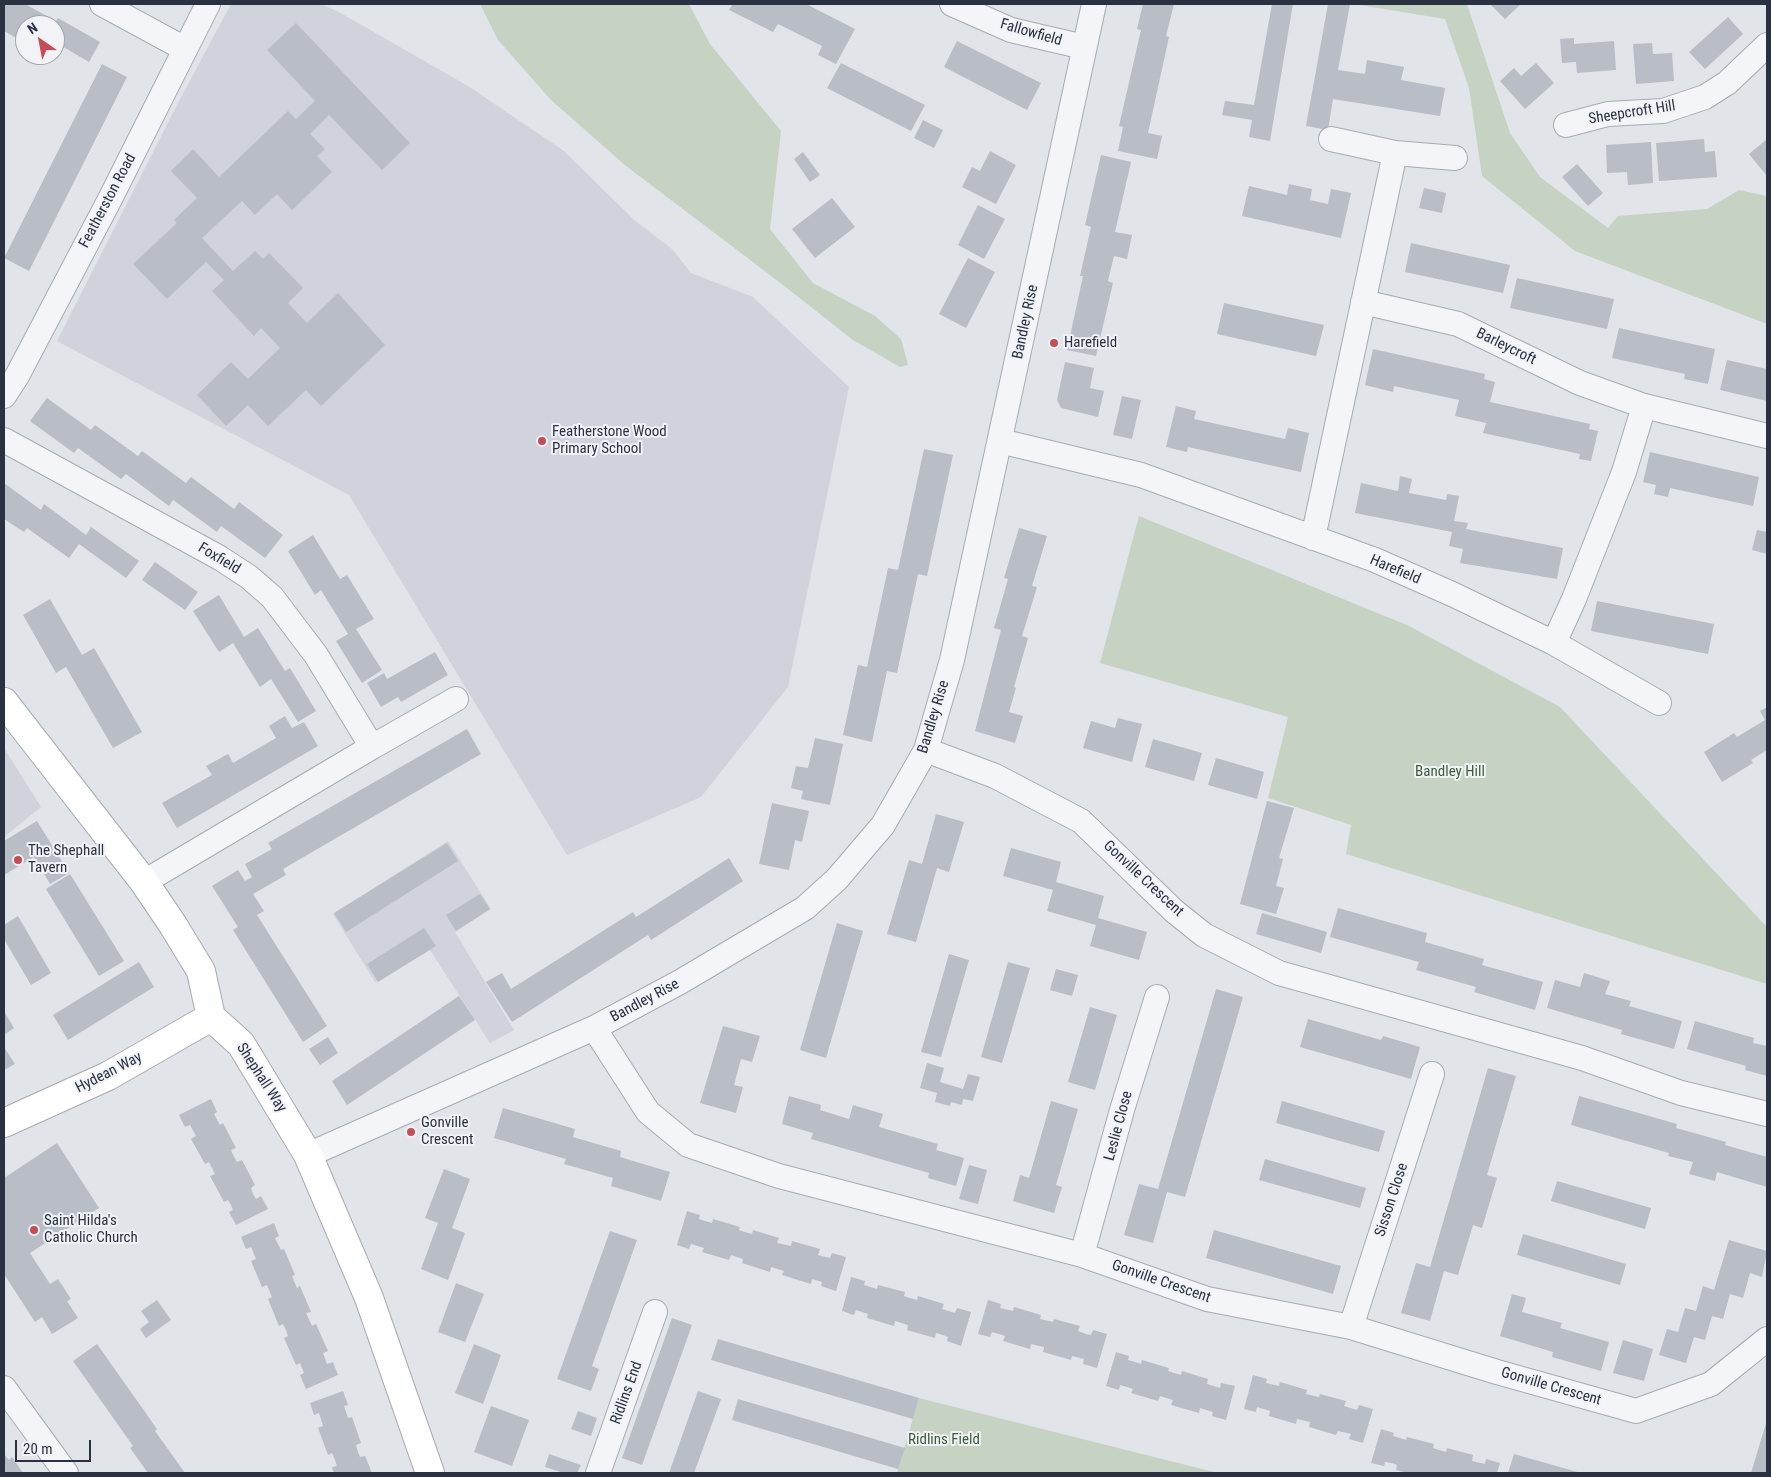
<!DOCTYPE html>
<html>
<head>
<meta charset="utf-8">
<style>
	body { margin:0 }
	#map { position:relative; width:1771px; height:1477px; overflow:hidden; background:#e1e4e9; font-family:"Roboto Condensed",sans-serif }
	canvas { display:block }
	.frame { position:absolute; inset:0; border:5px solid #2a3141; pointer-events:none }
	.north { position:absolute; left:15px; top:15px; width:50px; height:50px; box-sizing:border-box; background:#f1f3f7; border:1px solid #a1a5ae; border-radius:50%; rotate:327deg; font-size:14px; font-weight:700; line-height:20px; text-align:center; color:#2a3141 }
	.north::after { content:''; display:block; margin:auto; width:18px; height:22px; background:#c94b56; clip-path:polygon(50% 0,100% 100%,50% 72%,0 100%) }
	.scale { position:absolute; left:15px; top:1440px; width:76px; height:22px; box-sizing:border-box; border:2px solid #2a3141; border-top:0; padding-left:6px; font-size:15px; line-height:18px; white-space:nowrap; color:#2a3141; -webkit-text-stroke:4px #f1f3f7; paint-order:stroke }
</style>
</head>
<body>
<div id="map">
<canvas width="1771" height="1477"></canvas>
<div class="frame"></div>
<div class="north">N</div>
<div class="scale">20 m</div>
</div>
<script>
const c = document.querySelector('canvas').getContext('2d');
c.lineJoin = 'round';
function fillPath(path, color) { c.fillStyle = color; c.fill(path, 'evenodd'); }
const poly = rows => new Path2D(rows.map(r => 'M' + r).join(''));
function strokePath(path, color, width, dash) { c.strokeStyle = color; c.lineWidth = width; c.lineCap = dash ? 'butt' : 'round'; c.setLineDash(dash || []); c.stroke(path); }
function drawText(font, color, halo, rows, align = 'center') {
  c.font = font + ' "Roboto Condensed",sans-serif'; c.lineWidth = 4; c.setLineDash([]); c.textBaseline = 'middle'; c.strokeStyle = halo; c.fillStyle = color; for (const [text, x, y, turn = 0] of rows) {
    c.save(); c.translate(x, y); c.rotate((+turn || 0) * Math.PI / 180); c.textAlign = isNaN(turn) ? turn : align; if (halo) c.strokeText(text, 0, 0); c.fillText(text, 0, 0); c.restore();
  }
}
const built = poly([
	[231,4,320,4,337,11,468,86,564,151,634,220,672,249,691,273,753,297,849,387,788,687,701,797,567,855,349,495,57,341,179,101],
	[4,748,41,807,4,837],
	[448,841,491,909,455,932,514,1030,490,1043,430,950,375,982,333,914]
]);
const green = poly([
	[480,4,689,4,710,44,781,131,770,229,813,283,875,316,901,339,908,365,900,367,853,340,774,278,626,166,551,100,498,40],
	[1354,4,1467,4,1510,133,1540,177,1608,228,1618,216,1707,209,1739,190,1767,196,1767,324,1575,251,1482,176,1469,88,1445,19],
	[1139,516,1407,625,1560,707,1767,927,1767,984,1346,854,1351,825,1268,798,1288,717,1100,663],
	[919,1398,1218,1473,897,1473]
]);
const building = poly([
	[4,4,25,4,56,21,58,18,100,42,89,62,55,42,55,25,25,25,25,43,4,31],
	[733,4,806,4,855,29,836,64,818,55,822,46,778,24,773,32,729,10],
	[1143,4,1174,4,1166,36,1169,37,1148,133,1162,136,1157,159,1118,151,1123,127,1119,126,1141,30,1137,29],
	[1272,4,1293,4,1270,141,1249,137,1252,120,1222,115,1225,101,1254,105],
	[1328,4,1350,4,1338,70,1365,74,1367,60,1404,67,1401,80,1445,88,1440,116,1333,99,1328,130,1306,126],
	[1490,4,1521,4,1505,19],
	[1728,17,1743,34,1705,69,1689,52],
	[296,23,410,143,382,170,329,115,310,134,325,149,317,156,332,172,292,210,277,194,255,215,242,201,202,238,233,271,255,251,263,259,269,253,303,288,288,303,307,323,338,293,385,345,321,406,306,390,268,426,248,405,226,426,197,395,231,362,248,379,280,348,261,328,254,336,212,291,224,280,206,262,167,299,133,264,177,223,174,220,197,198,171,171,193,149,219,177,288,111,296,119,315,101,267,50],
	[1574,38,1574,44,1614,41,1616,70,1577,73,1576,62,1562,63,1560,39],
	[957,41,1041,83,1027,110,944,67],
	[1652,43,1653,54,1672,53,1674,81,1636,84,1633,44],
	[841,63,925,105,911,131,827,88],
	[1536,63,1554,83,1525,109,1500,81,1514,68,1521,76],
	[102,64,127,77,29,271,4,258],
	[923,120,943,130,934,148,914,138],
	[1704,139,1705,152,1715,151,1717,177,1659,181,1656,143],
	[1767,139,1767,176,1749,154],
	[1651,142,1653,183,1628,185,1627,172,1607,173,1606,145],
	[990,151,1016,165,996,204,962,187,972,167,980,171],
	[803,152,820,175,810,182,794,159],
	[1101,155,1131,162,1115,232,1132,235,1127,259,1114,256,1108,281,1113,283,1096,356,1067,350,1083,276,1080,276,1091,227,1085,225],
	[1577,164,1603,193,1588,206,1562,177],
	[1289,184,1312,189,1310,200,1328,204,1331,189,1351,193,1341,238,1242,216,1249,186,1287,195],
	[1424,188,1446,193,1442,213,1419,208],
	[832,198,855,227,815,258,792,229],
	[978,205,1005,219,984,259,958,245],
	[1411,243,1510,265,1503,293,1405,272],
	[968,258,995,272,966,328,939,314],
	[1517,278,1614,299,1607,329,1510,308],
	[1224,303,1324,325,1316,356,1217,334],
	[1619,328,1715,349,1708,384,1684,379,1685,374,1612,358],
	[1373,349,1485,374,1484,379,1495,382,1490,402,1590,424,1589,429,1598,431,1591,461,1579,459,1580,454,1483,433,1486,423,1455,416,1459,400,1394,386,1393,392,1365,385],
	[1727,360,1767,369,1767,401,1720,390],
	[1065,362,1094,368,1090,388,1104,391,1098,417,1061,408,1057,400],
	[1122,396,1141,400,1132,439,1113,435],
	[47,398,91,430,95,425,138,456,142,451,186,483,191,477,234,509,239,502,283,535,265,558,221,526,217,532,173,500,169,506,126,474,121,479,78,448,74,453,30,421],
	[1176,406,1196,411,1194,419,1285,439,1288,428,1309,433,1301,472,1188,447,1187,452,1166,447],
	[924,449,953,455,927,576,918,574,897,673,887,671,872,742,843,735,858,665,867,667,888,568,898,570],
	[1650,452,1759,477,1753,506,1670,488,1668,497,1654,494,1656,485,1643,482],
	[1400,476,1412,479,1409,493,1446,500,1447,494,1459,496,1454,521,1468,523,1466,529,1563,548,1557,579,1460,563,1463,549,1449,546,1452,532,1355,513,1361,483,1398,491],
	[4,483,41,510,44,504,86,535,91,527,139,561,126,578,79,544,69,558,27,528,24,532,4,519],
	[1019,528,1047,536,1032,586,1037,587,1022,636,1028,638,1014,687,1016,688,1009,712,1023,716,1015,743,975,731,1001,630,994,628,1008,579,1004,578],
	[1757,530,1767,532,1767,554,1752,550],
	[313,535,340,579,347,575,374,619,356,629,382,670,362,683,336,641,348,634,321,590,315,595,288,551],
	[155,562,198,592,185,610,142,580],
	[219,595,244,637,258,628,285,671,290,668,316,711,298,722,271,679,260,687,233,643,219,652,193,611],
	[50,599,82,655,94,648,142,732,113,748,66,667,56,673,23,615],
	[1597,601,1714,624,1708,654,1591,631],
	[435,652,448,675,401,702,398,697,381,707,367,683,384,673,387,679],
	[1767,707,1767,750,1751,760,1753,763,1722,782,1704,752,1734,733,1737,737,1765,720,1760,711],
	[285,716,292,728,304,722,318,746,177,828,162,803,212,775,206,766,228,754,233,763,276,738,269,726],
	[1118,718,1142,724,1132,762,1083,748,1091,721,1115,728],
	[467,729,481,754,283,869,286,875,253,894,264,911,257,915,327,1026,303,1042,233,930,238,927,212,886,238,870,245,881,252,877,245,864,272,849,268,843],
	[815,738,843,744,830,805,801,799,803,791,791,788,796,766,808,768],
	[1153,739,1202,753,1194,781,1145,767],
	[1216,758,1264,772,1257,799,1208,785],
	[1267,801,1294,808,1279,858,1283,859,1276,886,1284,888,1276,914,1240,904],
	[772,803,809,811,802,842,795,840,789,870,759,864],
	[936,814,964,822,949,872,937,868,916,942,887,934,909,860,922,864],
	[37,821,69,873,50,884,34,857,4,875,4,841],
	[447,843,458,861,346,932,334,913],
	[1011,848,1061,862,1056,882,1104,896,1098,918,1147,932,1139,960,1090,946,1096,925,1047,911,1053,890,1003,876],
	[729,858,743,881,651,940,648,935,512,1022,486,982,502,973,511,989,633,912,636,917],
	[70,874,124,961,99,976,46,889],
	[480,894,490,909,456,931,446,915],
	[1338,908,1427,933,1425,942,1484,959,1482,965,1543,982,1535,1010,1474,992,1476,987,1416,970,1419,962,1330,937],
	[1262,913,1327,932,1321,953,1256,934],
	[18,916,51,973,31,985,4,939,4,925],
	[837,923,863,931,826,1058,800,1050],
	[424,928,436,946,378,982,367,964],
	[949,954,969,960,941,1057,921,1052],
	[139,962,154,987,68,1040,53,1015],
	[1008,962,1030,968,1002,1063,981,1057],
	[1056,969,1078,975,1072,996,1050,990],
	[1584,973,1610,981,1605,994,1631,1001,1629,1006,1682,1021,1674,1049,1621,1034,1622,1030,1547,1008,1555,980,1580,987],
	[1216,989,1243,997,1185,1197,1167,1192,1153,1243,1124,1235,1139,1184,1158,1189],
	[459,996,475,1020,347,1105,332,1081],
	[1090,1007,1117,1015,1095,1090,1068,1082],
	[4,1011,14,1028,4,1035],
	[1308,1019,1381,1040,1383,1036,1420,1047,1411,1079,1300,1047],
	[1695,1021,1754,1038,1753,1043,1767,1046,1767,1076,1745,1070,1746,1066,1687,1049],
	[723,1026,760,1036,752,1062,741,1059,734,1085,743,1087,736,1113,700,1103],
	[328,1037,338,1053,320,1065,309,1049],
	[4,1047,15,1064,4,1070],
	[927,1063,944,1068,940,1082,963,1089,968,1074,980,1077,973,1101,963,1099,962,1105,951,1102,950,1106,935,1102,937,1093,920,1088],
	[1488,1068,1516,1076,1487,1175,1497,1178,1482,1228,1473,1225,1458,1275,1444,1271,1430,1321,1401,1313,1416,1263,1430,1267],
	[789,1096,821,1105,820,1110,849,1119,853,1105,883,1114,879,1127,938,1144,936,1150,964,1158,956,1186,928,1178,929,1173,811,1139,813,1133,782,1124],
	[1579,1096,1677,1124,1676,1128,1726,1142,1725,1145,1767,1157,1767,1187,1717,1172,1715,1181,1689,1174,1693,1162,1668,1156,1669,1153,1571,1125],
	[211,1099,217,1112,214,1114,220,1125,223,1123,236,1148,231,1150,234,1157,237,1162,242,1160,255,1185,251,1188,253,1194,256,1199,261,1196,268,1209,236,1225,229,1212,233,1210,231,1205,228,1200,224,1202,210,1176,215,1174,209,1162,205,1164,191,1139,196,1136,190,1125,185,1127,179,1115],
	[1051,1101,1078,1109,1056,1185,1062,1187,1054,1213,1013,1201,1020,1175,1029,1178],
	[1282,1101,1385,1131,1379,1152,1276,1123],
	[503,1108,575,1129,573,1137,621,1151,620,1157,670,1172,661,1201,611,1186,613,1178,564,1164,566,1159,494,1138],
	[57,1143,99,1208,30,1253,50,1284,58,1279,71,1299,67,1301,78,1318,52,1334,42,1317,35,1322,4,1274,4,1178],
	[1265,1159,1366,1188,1360,1208,1259,1180],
	[969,1165,987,1170,978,1204,959,1199],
	[444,1169,470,1179,452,1228,465,1233,448,1280,421,1269,438,1223,425,1218],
	[1557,1181,1651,1208,1645,1229,1551,1201],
	[687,1211,700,1215,699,1219,705,1221,712,1223,713,1219,740,1227,739,1230,745,1232,752,1234,753,1230,779,1238,777,1243,791,1246,792,1241,820,1249,818,1255,830,1258,832,1253,846,1257,836,1291,821,1286,822,1282,812,1279,811,1284,782,1275,784,1271,771,1267,770,1272,742,1263,743,1259,731,1255,729,1260,702,1252,704,1248,691,1244,689,1249,677,1245],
	[274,1223,279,1236,275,1238,281,1250,284,1249,295,1275,292,1276,297,1288,300,1286,311,1312,306,1313,312,1326,316,1324,328,1351,323,1353,327,1364,333,1362,338,1375,306,1389,300,1375,304,1373,300,1363,296,1365,284,1338,288,1336,286,1330,283,1324,279,1326,268,1299,272,1297,267,1285,262,1287,251,1261,256,1259,254,1254,251,1247,246,1249,241,1237],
	[1214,1230,1341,1266,1333,1294,1206,1258],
	[610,1231,637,1240,592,1366,599,1369,591,1391,557,1379],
	[1523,1234,1626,1264,1620,1285,1517,1255],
	[1729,1240,1767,1251,1762,1277,1750,1273,1743,1298,1730,1294,1723,1319,1712,1316,1705,1340,1694,1337,1686,1363,1659,1355,1667,1329,1678,1332,1685,1308,1696,1311,1703,1286,1714,1290],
	[851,1277,865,1281,864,1285,877,1289,878,1285,905,1292,904,1296,910,1298,917,1300,918,1296,944,1304,942,1309,955,1313,957,1308,971,1312,961,1346,947,1341,948,1337,943,1335,936,1333,935,1338,907,1330,908,1325,895,1321,894,1326,867,1318,868,1314,856,1310,854,1315,842,1311],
	[456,1283,484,1294,465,1342,438,1332],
	[1512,1294,1526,1298,1522,1312,1562,1323,1560,1328,1609,1342,1601,1371,1552,1357,1553,1352,1500,1336],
	[157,1300,171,1320,146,1338,140,1329,149,1322,141,1311],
	[988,1300,1001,1304,1000,1308,1013,1311,1014,1307,1041,1315,1040,1319,1053,1322,1054,1319,1080,1326,1078,1331,1086,1334,1091,1335,1093,1330,1107,1334,1097,1368,1083,1364,1084,1359,1072,1356,1071,1360,1043,1352,1044,1347,1039,1346,1031,1344,1030,1349,1003,1341,1005,1336,999,1334,992,1332,990,1337,978,1334],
	[672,1318,692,1325,642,1465,622,1458],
	[718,1339,919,1398,913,1419,711,1360],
	[1623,1340,1653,1349,1644,1381,1613,1373],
	[97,1344,157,1429,155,1431,185,1473,148,1473,130,1448,133,1446,73,1361],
	[474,1344,501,1355,483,1404,455,1393],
	[1116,1352,1129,1356,1128,1360,1135,1362,1141,1364,1142,1360,1169,1368,1168,1371,1174,1373,1181,1375,1182,1371,1208,1379,1207,1384,1220,1388,1221,1383,1235,1386,1226,1420,1212,1416,1213,1412,1200,1408,1199,1413,1171,1405,1173,1400,1160,1396,1158,1401,1131,1393,1133,1389,1127,1387,1120,1385,1119,1390,1106,1386],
	[1253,1375,1267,1379,1266,1383,1279,1386,1280,1382,1307,1390,1306,1394,1319,1397,1320,1394,1346,1401,1344,1406,1357,1410,1359,1405,1373,1409,1363,1443,1349,1439,1351,1434,1338,1431,1336,1435,1309,1427,1310,1422,1297,1419,1296,1424,1269,1416,1270,1411,1257,1407,1256,1412,1244,1409],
	[343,1391,348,1405,344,1406,348,1418,352,1417,361,1443,356,1445,358,1452,360,1457,365,1456,372,1473,334,1473,332,1467,337,1466,335,1460,332,1453,328,1455,318,1428,323,1426,319,1413,314,1415,310,1403],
	[698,1391,721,1399,694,1473,669,1473],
	[738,1399,905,1448,898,1469,732,1420],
	[491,1406,529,1420,512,1466,474,1452],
	[578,1411,597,1418,591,1436,571,1429],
	[1767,1420,1767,1473,1751,1473],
	[1381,1429,1394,1433,1393,1436,1400,1438,1406,1440,1407,1437,1434,1444,1433,1448,1439,1450,1446,1452,1447,1448,1473,1455,1472,1461,1485,1464,1486,1459,1500,1463,1497,1473,1408,1473,1396,1470,1397,1465,1392,1463,1385,1462,1384,1466,1371,1463],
	[4,1454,9,1460,12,1457,23,1473,4,1473],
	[549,1454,581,1465,577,1473,564,1473,545,1467],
	[1514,1454,1581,1473,1508,1473]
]);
const street = poly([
	[102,4,185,49],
	[952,4,1011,30,1084,47],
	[1566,125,1608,114,1663,111,1705,97,1727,83,1767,45],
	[1331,139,1395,153,1455,158],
	[1363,302,1458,324,1580,383,1644,406,1767,436],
	[4,396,17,376,110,199,208,4],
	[4,440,220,558,249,577,272,597,316,655,372,747,144,882],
	[1000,441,1141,475,1375,560,1452,594,1554,643,1659,703],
	[1313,538,1395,153],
	[1554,643,1574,599,1624,472,1644,406],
	[372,747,456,699],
	[926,750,995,776,1081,821,1174,911,1204,935,1279,973,1582,1058,1681,1093,1767,1114],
	[594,1028,648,1112,688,1145,779,1176,1082,1255,1207,1299,1351,1327,1497,1372,1636,1411,1711,1384,1767,1339],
	[308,1155,594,1028,680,982,805,908,837,879,883,825,926,750,952,660,1094,4],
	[1082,1255,1122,1110,1157,997],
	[1351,1327,1432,1074],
	[4,1388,66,1473],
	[598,1473,655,1312]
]);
const secondary = poly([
	[4,702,144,882,173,925,201,971,211,1017,241,1044,308,1155,369,1298,430,1473],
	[4,1123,108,1076,211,1017]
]);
const markers = [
	[1054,343,5,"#c94b56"],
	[542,441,5,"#c94b56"],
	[18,860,5,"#c94b56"],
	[411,1132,5,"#c94b56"],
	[34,1230,5,"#c94b56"]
];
const streetNames = [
	["Fallowfield",1031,33,16],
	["Sheepcroft Hill",1632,113,-9],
	["Featherston Road",108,201,-62],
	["Bandley Rise",1026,322,-78],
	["Barleycroft",1506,347,26],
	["Foxfield",219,559,31],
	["Harefield",1395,570,23],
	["Bandley Rise",934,717,-73],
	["Gonville Crescent",1143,879,43],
	["Bandley Rise",645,1001,-28],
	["Hydean Way",109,1073,-27],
	["Shephall Way",261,1078,57],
	["Leslie Close",1119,1126,-75],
	["Sisson Close",1392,1200,-72],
	["Gonville Crescent",1161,1282,19],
	["Gonville Crescent",1551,1387,16],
	["Ridlins End",627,1393,-70]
];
const poiNames = [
	["Harefield",1064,343],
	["Featherstone Wood",552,432],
	["Primary School",552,449],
	["The Shephall",28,851],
	["Tavern",28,868],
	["Gonville",421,1123],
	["Crescent",421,1140],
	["Saint Hilda's",44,1221],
	["Catholic Church",44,1238]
];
const parkNames = [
	["Bandley Hill",1450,772],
	["Ridlins Field",944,1440]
];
fillPath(built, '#d0d3db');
fillPath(green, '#c6d3c3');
fillPath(building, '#b9bdc6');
strokePath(street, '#a6abb3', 26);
strokePath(secondary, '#a6abb3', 30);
strokePath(street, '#f4f5f8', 24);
strokePath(secondary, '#fff', 28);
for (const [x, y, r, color] of markers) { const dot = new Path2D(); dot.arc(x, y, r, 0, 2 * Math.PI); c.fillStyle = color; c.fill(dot); strokePath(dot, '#f1f3f7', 2); }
drawText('15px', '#2a3141', '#f1f3f7', streetNames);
drawText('15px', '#2a3141', '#f1f3f7', poiNames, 'left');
drawText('15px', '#3c5c38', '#f1f3f7', parkNames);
</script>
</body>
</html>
